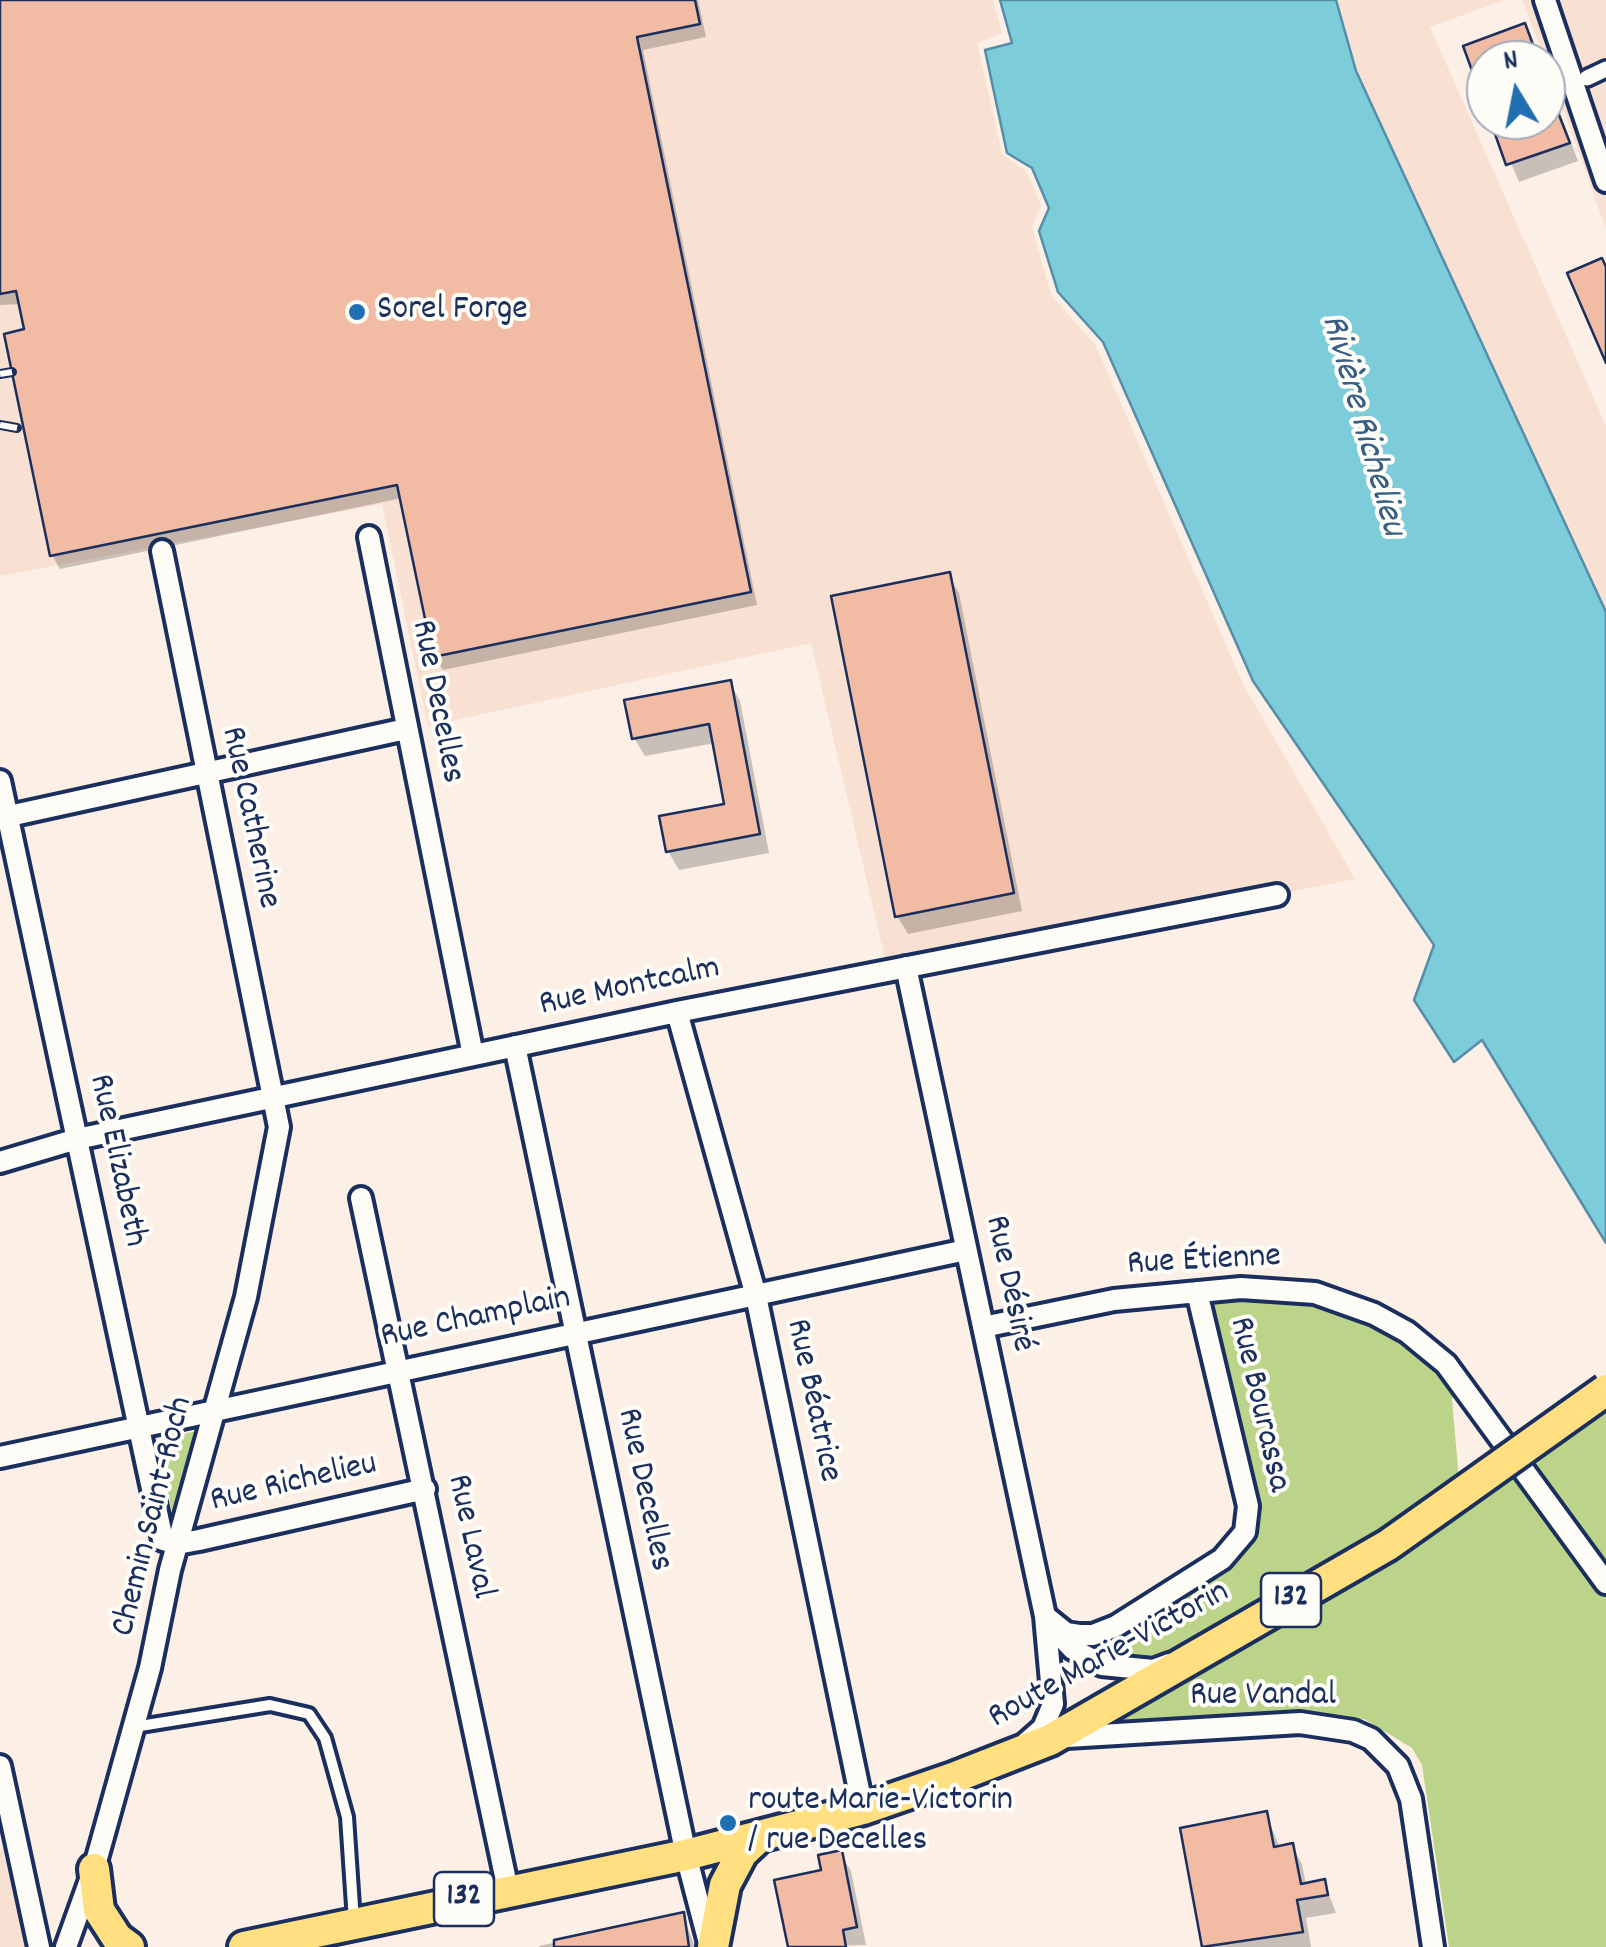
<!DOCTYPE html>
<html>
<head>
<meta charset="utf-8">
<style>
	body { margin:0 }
	#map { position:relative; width:1606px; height:1947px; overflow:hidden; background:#fbefe6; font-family:Dekko,sans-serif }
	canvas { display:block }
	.north { position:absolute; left:1466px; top:40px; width:100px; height:100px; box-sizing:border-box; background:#fdfcf7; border:2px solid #a3aaba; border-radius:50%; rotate:350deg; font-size:28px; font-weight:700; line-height:40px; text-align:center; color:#1b2f5e }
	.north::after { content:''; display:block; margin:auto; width:35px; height:45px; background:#1f6fb2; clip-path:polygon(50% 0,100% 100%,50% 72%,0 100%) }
</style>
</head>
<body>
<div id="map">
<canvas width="1606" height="1947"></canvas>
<div class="north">N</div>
</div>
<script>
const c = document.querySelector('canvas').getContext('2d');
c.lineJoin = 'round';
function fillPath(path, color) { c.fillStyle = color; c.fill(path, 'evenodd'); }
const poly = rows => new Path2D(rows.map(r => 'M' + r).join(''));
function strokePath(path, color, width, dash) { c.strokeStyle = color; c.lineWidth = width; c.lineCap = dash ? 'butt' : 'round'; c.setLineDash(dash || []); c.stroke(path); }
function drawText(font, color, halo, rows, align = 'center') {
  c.font = font + ' Dekko,sans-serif'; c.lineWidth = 8; c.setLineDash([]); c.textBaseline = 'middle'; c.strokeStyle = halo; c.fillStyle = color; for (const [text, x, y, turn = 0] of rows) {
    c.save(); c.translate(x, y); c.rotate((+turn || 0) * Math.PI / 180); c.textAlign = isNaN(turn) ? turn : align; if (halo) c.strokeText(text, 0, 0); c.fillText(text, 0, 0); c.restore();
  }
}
const built = poly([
	[0,0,993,0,1002,33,977,43,1002,154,1026,171,1041,206,1032,227,1051,295,1096,346,1243,684,1355,879,888,971,811,643,428,726,382,504,0,576],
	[1336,0,1504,0,1430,27,1606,426,1606,612,1356,71],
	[1522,0,1606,0,1606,229,1546,60],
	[16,1846,36,1947,0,1947,0,1849]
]);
const green = poly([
	[1241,1288,1374,1314,1462,1383,1452,1399,1460,1492,1606,1400,1606,1947,1449,1947,1422,1765,1412,1748,1364,1719,1086,1733,1188,1659,1124,1662,1105,1652,1093,1635,1245,1532,1197,1292],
	[204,1429,175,1526,157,1441]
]);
const water = poly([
	[1000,0,1336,0,1356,71,1606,612,1606,1243,1482,1040,1454,1062,1414,1000,1434,945,1253,681,1103,342,1058,292,1039,231,1049,208,1032,168,1007,153,985,50,1012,43,1000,0]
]);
const shadow = poly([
	[0,0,698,0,706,37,643,50,757,605,443,670,435,657,402,498,60,569,52,555,21,304,0,305],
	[1524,26,1541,60,1486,60,1486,101,1467,47],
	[1546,75,1578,161,1519,182,1493,120,1546,120],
	[948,575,959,593,1022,911,908,934,897,916],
	[730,683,740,701,769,853,679,870,668,851,727,806,715,743,645,756,634,738],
	[1266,1814,1280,1848,1292,1846,1302,1864,1306,1885,1324,1882,1336,1913,1306,1918,1311,1947,1204,1947,1182,1830],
	[840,1853,851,1871,866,1945,790,1947,824,1872],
	[683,1915,695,1947,539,1947,539,1946]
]);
const building = poly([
	[0,0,695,0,700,24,637,37,751,592,433,657,397,485,50,556,4,334,24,329,16,291,0,294,0,0],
	[1525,23,1535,50,1508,60,1486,60,1484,103,1463,46,1525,23],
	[1548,87,1570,143,1506,165,1490,120,1546,120,1548,87],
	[1602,258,1606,267,1606,363,1567,273,1602,258],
	[950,572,1014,893,895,917,831,596,950,572],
	[731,680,760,834,666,852,659,816,724,804,709,724,632,739,624,700,731,680],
	[1267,1811,1274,1847,1293,1843,1301,1884,1325,1879,1328,1895,1297,1900,1303,1932,1202,1947,1180,1828,1267,1811],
	[842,1850,857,1927,843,1930,846,1947,788,1947,774,1880,821,1870,818,1855,842,1850],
	[684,1912,689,1947,554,1947,554,1940,684,1912]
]);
const service = poly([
	[134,1727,270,1705,309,1714,325,1738,347,1817,354,1921]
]);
const pedestrian = poly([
	[1587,78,1606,69]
]);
const minor = poly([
	[1545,0,1606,181],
	[369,537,473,1055],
	[0,781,163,1540,177,1544,199,1540,425,1489],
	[0,818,406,729],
	[906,967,1045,1616,1053,1704,1043,1728,1026,1743],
	[677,1012,756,1296,863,1809],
	[515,1046,686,1855,709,1943],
	[0,1162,77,1139,677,1012,1277,895],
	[361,1198,508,1890],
	[983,1327,1114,1300,1241,1288,1315,1293,1374,1314,1407,1332,1446,1364,1606,1583],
	[0,1457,966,1250],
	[1045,1616,1066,1633,1079,1635,1093,1635,1116,1626,1222,1559,1245,1532,1248,1506,1197,1292],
	[1053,1628,1073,1649,1102,1665,1153,1670,1169,1664],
	[1067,1737,1300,1723,1353,1731,1371,1739,1398,1766,1411,1799,1433,1947],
	[0,1766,39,1947],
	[66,1947,94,1869,150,1668,170,1570,246,1297,279,1127,162,551]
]);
const primary = poly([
	[94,1869,99,1910,117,1938,129,1947],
	[244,1947,686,1855,863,1809,953,1778,1050,1740,1388,1545,1460,1494],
	[713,1947,725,1885,742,1853,760,1836]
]);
const rail = poly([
	[0,374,12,372],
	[0,425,17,428]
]);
const primaryBridge = poly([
	[1460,1494,1606,1390]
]);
const markers = [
	[357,312,10,"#1f6fb2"],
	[728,1823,10,"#1f6fb2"]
];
const shields = [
	[1291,1600,60],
	[464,1899,60]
];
const shieldNames = [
	["132",1291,1600],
	["132",464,1899]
];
const poiNames = [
	["Sorel Forge",377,312],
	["route Marie-Victorin",748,1803],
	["/ rue Decelles",748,1843]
];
const streetNames = [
	["Rue Decelles",435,702,79],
	["Rue Catherine",248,818,78],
	["Rue Montcalm",630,989,-12],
	["Rue Elizabeth",115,1161,78],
	["Rue Étienne",1204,1263,-3],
	["Rue Désiré",1007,1284,78],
	["Rue Champlain",476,1320,-12],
	["Rue Béatrice",811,1401,78],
	["Rue Bourassa",1257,1405,77],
	["Rue Richelieu",294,1485,-13],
	["Rue Decelles",642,1490,78],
	["Chemin Saint-Roch",155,1517,-76],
	["Rue Laval",468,1537,78],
	["Route Marie-Victorin",1110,1657,-29],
	["Rue Vandal",1263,1698]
];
const waterNames = [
	["Rivière Richelieu",1360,426,74]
];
fillPath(built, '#f8e0d2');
fillPath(green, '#bcd48a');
fillPath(water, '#7dccd9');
strokePath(water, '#568da8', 2.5);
fillPath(shadow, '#0003');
fillPath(building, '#f2bca4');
strokePath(building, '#1b2f5e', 2.5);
strokePath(service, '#1b2f5e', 18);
strokePath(pedestrian, '#1b2f5e', 22);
strokePath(minor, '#1b2f5e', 28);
strokePath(primary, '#1b2f5e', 38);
strokePath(service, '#fdfcf7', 10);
strokePath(pedestrian, '#fdfcf7', 15);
strokePath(minor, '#fdfcf7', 20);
strokePath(primary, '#ffdf80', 30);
strokePath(rail, '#1b2f5e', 10);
strokePath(rail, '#fdfcf7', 6, [19]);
strokePath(primaryBridge, '#1b2f5e', 38, []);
strokePath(primaryBridge, '#ffdf80', 30);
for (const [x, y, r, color] of markers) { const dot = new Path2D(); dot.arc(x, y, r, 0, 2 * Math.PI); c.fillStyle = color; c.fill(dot); strokePath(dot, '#fdfcf7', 4); }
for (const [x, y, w] of shields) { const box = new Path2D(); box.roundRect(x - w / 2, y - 27, w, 54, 8); c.fillStyle = '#fdfcf7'; c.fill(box); strokePath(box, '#1b2f5e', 2.5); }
drawText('bold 32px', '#1b2f5e', null, shieldNames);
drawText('35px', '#1b2f5e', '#fdfcf7', poiNames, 'left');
drawText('35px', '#1b2f5e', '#fdfcf7', streetNames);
drawText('italic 38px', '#385e83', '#fdfcf7', waterNames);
</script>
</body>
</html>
